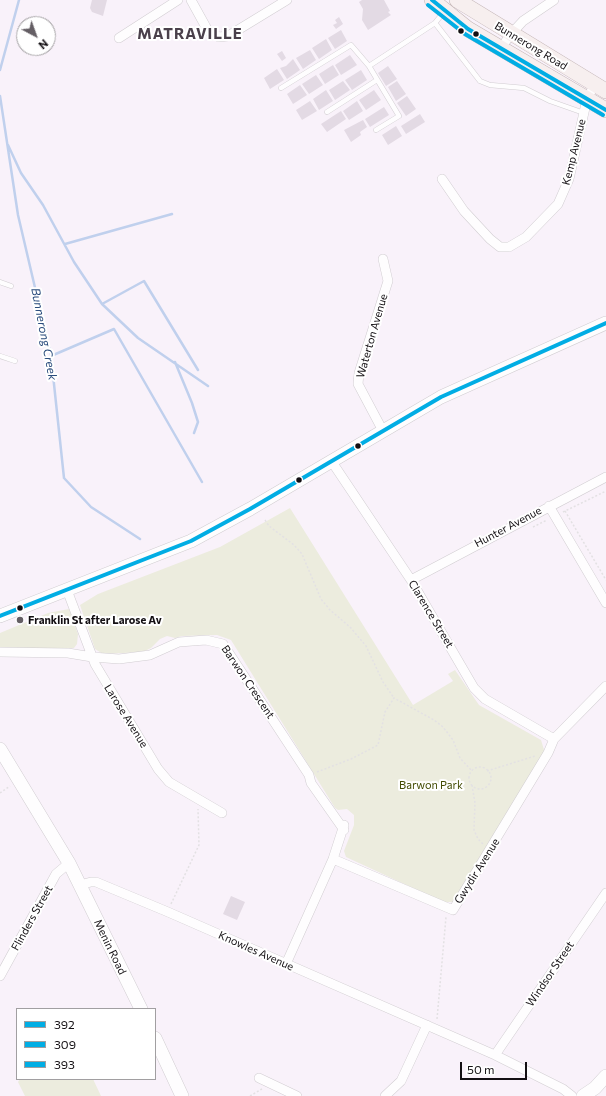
<!DOCTYPE html>
<html>
<head>
<meta charset="utf-8">
<style>
	body { margin:0 }
	#map { position:relative; width:606px; height:1096px; overflow:hidden; background:#f9f2fa; font-family:Commissioner,sans-serif }
	canvas { display:block }
	.legend { position:absolute; left:16px; top:1008px; width:140px; height:72px; box-sizing:border-box; background:#fff; border:1px solid #a19fa1; margin:0; padding:5px 7px; list-style:none; font-size:12px; color:#130f13 }
	.legend li { display:flex; align-items:center; gap:8px; height:20px }
	.legend b { width:20px; border:1px solid #a19fa1 }
	.north { position:absolute; left:16px; top:16px; width:40px; height:40px; box-sizing:border-box; background:#fff; border:1px solid #a19fa1; border-radius:50%; rotate:139deg; font-size:11px; font-weight:700; line-height:16px; text-align:center; color:#130f13 }
	.north::after { content:''; display:block; margin:auto; width:14px; height:18px; background:#645e64; clip-path:polygon(50% 0,100% 100%,50% 72%,0 100%) }
	.scale { position:absolute; left:460px; top:1062px; width:67px; height:18px; box-sizing:border-box; border:2px solid #130f13; border-top:0; padding-left:5px; font-size:12px; line-height:14px; white-space:nowrap; color:#130f13; -webkit-text-stroke:3px #fff; paint-order:stroke }
</style>
</head>
<body>
<div id="map">
<canvas width="606" height="1096"></canvas>
<ul class="legend">
<li><b style="height:5px;background:#01ade4"></b>392</li>
<li><b style="height:5px;background:#01ade4"></b>309</li>
<li><b style="height:5px;background:#01ade4"></b>393</li>
</ul>
<div class="north">N</div>
<div class="scale">50 m</div>
</div>
<script>
const c = document.querySelector('canvas').getContext('2d');
c.lineJoin = 'round';
function fillPath(path, color) { c.fillStyle = color; c.fill(path, 'evenodd'); }
const poly = rows => new Path2D(rows.map(r => 'M' + r).join(''));
function strokePath(path, color, width, dash) { c.strokeStyle = color; c.lineWidth = width; c.lineCap = dash ? 'butt' : 'round'; c.setLineDash(dash || []); c.stroke(path); }
function drawText(font, color, halo, rows, align = 'center') {
  c.font = font + ' Commissioner,sans-serif'; c.lineWidth = 4; c.setLineDash([]); c.textBaseline = 'middle'; c.strokeStyle = halo; c.fillStyle = color; for (const [text, x, y, turn = 0] of rows) {
    c.save(); c.translate(x, y); c.rotate((+turn || 0) * Math.PI / 180); c.textAlign = isNaN(turn) ? turn : align; if (halo) c.strokeText(text, 0, 0); c.fillText(text, 0, 0); c.restore();
  }
}
const green = poly([
	[290,508,413,705,453,681,448,674,455,670,479,705,541,740,545,753,453,902,443,902,346,857,344,851,354,825,354,815,347,809,338,810,335,808,231,640,217,635,182,636,175,638,167,636,160,639,151,648,143,652,103,654,95,649,80,605,98,594,220,547],
	[69,609,78,634,77,644,74,648,0,648,0,633,48,613],
	[20,1079,93,1079,101,1096,25,1096,18,1082]
]);
const stream = poly([
	[0,70,19,0],
	[0,96,18,215,51,356,64,478,91,507,140,539],
	[8,145,21,173,43,205,74,262,102,304,138,338,208,386],
	[65,244,172,214],
	[102,304,144,281,198,370],
	[51,356,114,329,202,482],
	[175,362,192,403,198,422,194,433]
]);
const building = poly([
	[92,0,107,0,103,16,92,12,90,8],
	[362,0,384,0,390,11,388,12,391,15,368,30,362,20,363,9,359,2],
	[339,17,343,24,336,29,333,25,337,23,335,20],
	[341,30,347,41,335,49,328,38],
	[326,39,332,50,319,59,312,48],
	[310,50,316,60,303,69,296,58],
	[282,51,286,58,282,61,277,54],
	[350,55,357,65,341,75,335,65],
	[293,59,300,70,287,79,280,68,286,66],
	[333,65,339,75,325,84,319,74],
	[388,66,397,79,386,86,378,73],
	[277,69,284,80,270,89,264,78],
	[361,70,367,80,352,90,345,80],
	[316,75,323,85,309,94,302,84],
	[343,81,350,90,335,100,329,90],
	[397,81,406,94,396,101,388,87],
	[300,85,307,95,293,104,287,94],
	[326,90,333,101,319,110,313,99],
	[374,90,381,100,366,110,359,100],
	[407,96,416,109,406,116,397,103],
	[310,101,317,111,302,120,296,110],
	[357,101,363,111,349,120,343,111],
	[384,107,389,115,370,127,365,119],
	[341,111,346,119,327,132,321,124],
	[420,114,425,122,406,134,401,126],
	[363,120,367,127,360,132,361,135,351,142,344,130],
	[396,126,402,136,388,145,382,135],
	[231,896,245,902,237,920,223,914]
]);
const path = poly([
	[565,511,606,580],
	[563,512,606,491],
	[265,520,269,526,294,545,302,554,321,599,330,610,350,627,366,646,383,682,394,698],
	[533,527,547,520],
	'469 778a11 11 0 1 1 22 0a11 11 0 1 1-22 0Z',
	[487,771,535,756],
	[317,772,351,759,378,745,385,712,394,698,434,720,443,727,453,740,460,758,472,771],
	[472,785,475,803,474,830,478,839,483,844],
	[0,793,10,786],
	[171,904,199,845,198,809],
	[437,1019,446,917],
	[250,1096,262,1089]
]);
const lane = poly([
	[435,23,480,81,490,85,524,88,550,101,584,113],
	[369,66,435,23,443,13],
	[281,88,351,45,369,66,399,116,376,130],
	[327,112,377,80],
	[0,282,11,286],
	[0,356,15,361]
]);
const street = poly([
	[191,0,207,29,212,34,219,37,228,36,287,0],
	[119,38,178,0],
	[501,48,511,34,523,21,554,0],
	[442,179,464,211,490,239,500,247,509,247,526,237,558,204,569,179,587,99,595,84],
	[383,259,388,281,359,373,358,384,383,431],
	[332,462,411,580,474,688,485,699,554,739],
	[549,506,606,603],
	[411,580,606,477],
	[67,590,95,664,158,769,169,782,222,813],
	[0,652,68,653,92,657,119,659,150,655,179,642,206,640,223,644,309,775,311,783,344,830],
	[333,859,453,910,548,753,554,739,606,686],
	[80,885,91,882,96,882,168,912,495,1055,563,1089,572,1096],
	[286,964,333,859,344,825],
	[0,976,56,874,69,863],
	[495,1055,606,893],
	[259,1078,297,1096],
	[385,1096,401,1081,427,1025]
]);
const secondary = poly([
	[0,616,191,541,250,509,441,397,606,323],
	[0,749,69,863,141,1009],
	[155,1038,182,1096],
	[583,1096,595,1088,606,1076]
]);
const primary = poly([
	[432,0,468,29,606,110],
	[457,0,606,91]
]);
const bus1 = poly([
	[0,616,191,541,250,509,441,397,606,323]
]);
const bus2 = poly([
	[432,0,468,29,606,110]
]);
const bus3 = poly([
	[428,5,465,34,603,115]
]);
const markers = [
	[461,31,3.5,"#130f13"],
	[476,34,3.5,"#130f13"],
	[358,446,3.5,"#130f13"],
	[299,480,3.5,"#130f13"],
	[20,608,3.5,"#130f13"],
	[20,620,4,"#645e64"]
];
const streetNames = [
	["Bunnerong Road",531,46,31],
	["Kemp Avenue",574,152,-76],
	["Waterton Avenue",372,336,-74],
	["Hunter Avenue",508,527,-28],
	["Clarence Street",431,614,59],
	["Barwon Crescent",248,682,56],
	["Larose Avenue",126,716,58],
	["Gwydir Avenue",477,871,-58],
	["Flinders Street",32,918,-61],
	["Menin Road",110,947,64],
	["Knowles Avenue",256,951,24],
	["Windsor Street",550,974,-56]
];
const poiNames = [
	["Franklin St after Larose Av",28,620]
];
const parkNames = [
	["Barwon Park",431,785]
];
const waterNames = [
	["Bunnerong Creek",44,334,79]
];
const districtNames = [
	["MATRAVILLE",190,34]
];
fillPath(green, '#ececde');
strokePath(stream, '#c0d0ed', 2.5);
fillPath(building, '#e3dae4');
strokePath(lane, '#d1cdd1', 5.5);
strokePath(street, '#d1cdd1', 10);
strokePath(secondary, '#d1cdd1', 14);
strokePath(primary, '#c2b4b5', 16);
strokePath(path, '#e3e1e3', 1.5, [2, 2]);
strokePath(lane, '#fefdfe', 4.5);
strokePath(street, '#fefdfe', 9);
strokePath(secondary, '#fefdfe', 13);
strokePath(primary, '#f7efef', 15);
strokePath(bus1, '#01ade4', 4);
strokePath(bus2, '#01ade4', 4);
strokePath(bus3, '#01ade4', 4);
for (const [x, y, r, color] of markers) { const dot = new Path2D(); dot.arc(x, y, r, 0, 2 * Math.PI); c.fillStyle = color; c.fill(dot); strokePath(dot, '#fff', 1.5); }
drawText('11px', '#130f13', '#fff', streetNames);
drawText('bold 11px', '#130f13', '#fff', poiNames, 'left');
drawText('11px', '#424b02', '#fff', parkNames);
drawText('italic 12px', '#2b4d7d', '#fff', waterNames);
c.letterSpacing = '1px';
drawText('bold 15px', '#4a404b', '#fff', districtNames);
c.letterSpacing = '0px';
</script>
</body>
</html>
